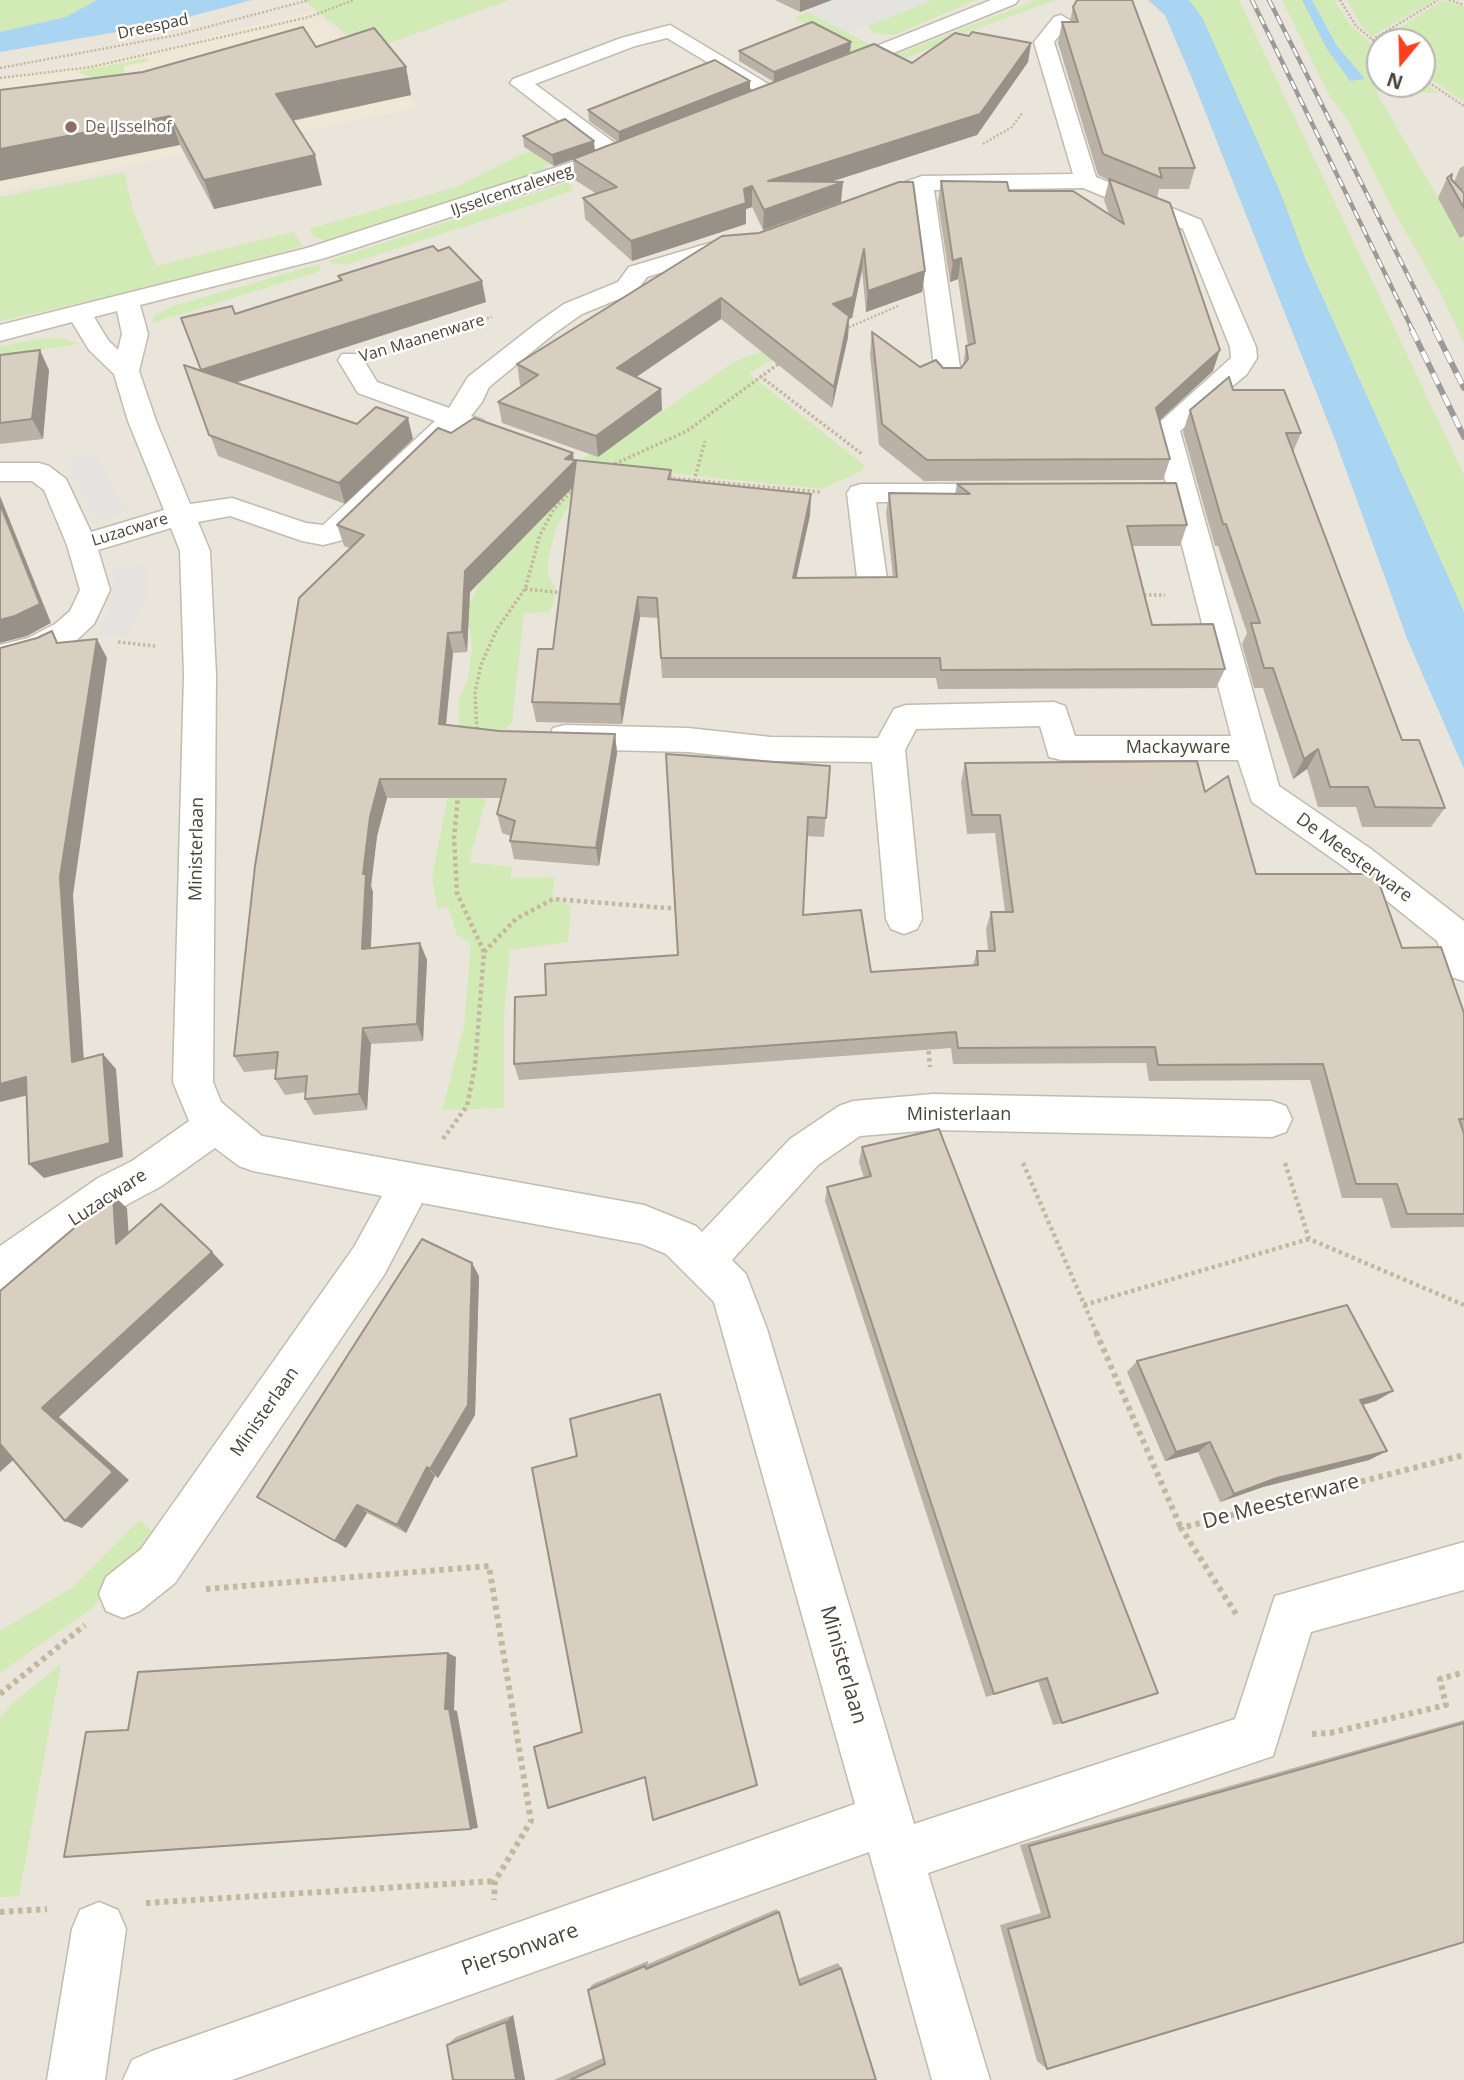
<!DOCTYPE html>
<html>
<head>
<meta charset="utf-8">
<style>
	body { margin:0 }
	#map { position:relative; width:1464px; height:2080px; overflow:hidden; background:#f6f3ec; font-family:"Open Sans",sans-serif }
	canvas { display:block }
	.north { position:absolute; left:1366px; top:28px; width:70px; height:70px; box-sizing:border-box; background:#fff; border:2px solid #b7b4b0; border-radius:50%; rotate:199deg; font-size:19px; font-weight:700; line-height:28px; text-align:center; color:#4b4439 }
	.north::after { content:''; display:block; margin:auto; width:24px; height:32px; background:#fc3f1d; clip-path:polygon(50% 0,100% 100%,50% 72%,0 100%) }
</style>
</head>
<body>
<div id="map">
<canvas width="1464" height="2080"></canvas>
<div class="north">N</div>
</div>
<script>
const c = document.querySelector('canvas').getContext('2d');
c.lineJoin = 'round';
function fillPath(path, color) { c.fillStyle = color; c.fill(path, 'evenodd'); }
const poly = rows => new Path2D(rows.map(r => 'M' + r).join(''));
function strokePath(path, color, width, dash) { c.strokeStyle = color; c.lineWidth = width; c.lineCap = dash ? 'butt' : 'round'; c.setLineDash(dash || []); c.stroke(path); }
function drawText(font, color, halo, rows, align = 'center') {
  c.font = font + ' "Open Sans",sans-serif'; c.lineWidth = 5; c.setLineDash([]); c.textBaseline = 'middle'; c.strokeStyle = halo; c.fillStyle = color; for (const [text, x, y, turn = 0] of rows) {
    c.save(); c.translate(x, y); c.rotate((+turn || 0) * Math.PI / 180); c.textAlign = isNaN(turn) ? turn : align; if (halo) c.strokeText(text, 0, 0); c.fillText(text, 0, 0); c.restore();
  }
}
const residential = poly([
	[0,0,1464,0,1464,2080,0,2080],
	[1380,42,1422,42,1422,84,1380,84]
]);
const education = poly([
	[312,11,419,107,0,192,0,77,135,55]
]);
const green = poly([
	[0,0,97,0,66,17,0,32],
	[304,0,510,0,367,51],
	[933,0,976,0,894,35,875,33,867,26],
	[1036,0,1056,0,965,33,863,77,844,75],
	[1189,0,1239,0,1464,475,1464,612,1305,258,1205,25],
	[1282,0,1303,0,1350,80,1364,78,1337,46,1312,0,1334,0,1349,24,1380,52,1380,84,1422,82,1439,93,1376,92,1464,242,1464,343,1440,292,1387,199,1347,119,1328,93],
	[1347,0,1434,0,1372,36,1361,25],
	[1443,0,1464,7,1464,102,1422,73,1422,42,1378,41],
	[808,12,871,45,813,69,805,67,825,33,794,18],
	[145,58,149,61,124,66,123,78,90,77,77,72],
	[575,135,586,152,544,166,548,170,326,241,314,237,309,229,456,187,520,155],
	[124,172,133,210,156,266,293,232,303,246,144,289,0,321,0,197],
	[569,182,573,190,529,206,351,263,334,265,328,261],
	[319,264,321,271,152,323,154,316,173,306],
	[866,311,748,373,865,466,861,471,822,489,601,466,582,458,616,443,734,362],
	[59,338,80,344,0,355,0,347,37,339],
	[582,473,577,492,557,525,548,559,548,575,555,587,554,602,549,612,524,613,512,722,504,731,469,862,512,867,510,878,555,877,552,896,571,906,568,942,510,950,504,1017,504,1108,442,1110,464,1027,471,943,457,935,448,906,438,909,432,879,459,738,459,700,468,679,472,650,468,607,480,583],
	[139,1520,157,1535,92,1608,0,1673,0,1631,72,1588],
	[61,1664,19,1896,0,1897,0,1718,14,1702]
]);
const parking = poly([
	[832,0,933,0,848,33,804,10],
	[96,451,127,512,96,521,66,459],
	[148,563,144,605,128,637,99,635,112,601,113,569]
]);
const water = poly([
	[97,0,252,0,158,25,0,52,0,32,66,17],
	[1148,0,1189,0,1202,17,1281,194,1305,258,1464,612,1464,769,1408,641,1334,437,1193,81,1165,15],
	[1302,0,1312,0,1337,46,1365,79,1350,81,1327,49]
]);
const pathFar3 = poly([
	[1340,0,1356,26,1380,46],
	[1449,0,1464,5],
	[1372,40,1438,0],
	[0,68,177,35,309,0],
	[0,78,91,67,309,17,354,0],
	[1422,78,1464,106],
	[983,144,1012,127,1022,113],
	[845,329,898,306],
	[445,331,492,317]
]);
const pathFar2 = poly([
	[390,348,450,330],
	[760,376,862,454],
	[610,466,687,431,781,362],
	[668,478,820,492],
	[694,481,705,441],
	[525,589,565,593],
	[1139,595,1165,595],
	[118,642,155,646],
	[477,734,475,692,481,665,497,629,525,589,540,535,554,509,576,487]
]);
const pathFar1 = poly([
	[484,952,516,919,553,899,680,909],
	[928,1044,930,1067],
	[443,1139,467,1106,475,1066,484,952,457,893,454,838,458,795],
	[1023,1163,1097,1334],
	[1285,1163,1309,1239,1464,1305],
	[1084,1305,1309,1239]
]);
const path = poly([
	[1096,1332,1181,1528],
	[206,1589,489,1566,531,1821,495,1881,494,1900],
	[1236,1614,1181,1528,1464,1455],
	[0,1694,85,1625],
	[1312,1734,1330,1733,1446,1705,1440,1679,1464,1672],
	[146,1903,495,1881],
	[0,1912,47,1909]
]);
const minor = poly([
	[991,0,1018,0,1015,4,846,72,832,72,829,68,832,64,991,0],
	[1061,15,1071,21,1054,42,1096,177,1201,220,1256,347,1257,358,1247,374,1180,431,1279,786,1371,849,1464,921,1464,981,1451,977,1437,941,1347,869,1252,802,1238,760,1061,760,1049,757,1040,726,916,729,905,750,922,919,917,929,904,934,891,929,886,919,872,762,771,761,688,752,565,749,553,746,549,737,553,728,565,725,688,728,771,737,878,738,894,709,906,705,1054,702,1065,706,1075,736,1231,736,1152,429,1231,358,1230,347,1183,229,1083,188,934,190,962,381,958,387,949,389,940,387,936,381,912,195,866,211,858,209,854,204,858,199,922,176,1073,174,1034,42,1054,17,1061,15],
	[670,25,785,94,781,98,767,98,667,38,635,46,535,84,620,147,631,148,634,153,631,158,325,258,140,305,148,334,139,371,156,421,190,504,232,498,306,523,323,525,435,421,358,393,338,360,342,354,360,354,377,382,449,408,468,377,537,323,564,304,618,282,629,267,723,239,747,241,751,246,747,251,725,253,647,277,636,292,582,314,555,333,489,387,482,402,471,416,483,420,487,426,483,432,473,434,458,430,347,539,323,545,302,541,230,516,198,522,210,551,216,675,213,1082,221,1102,262,1136,644,1205,696,1226,702,1232,790,1139,839,1106,853,1101,933,1094,1272,1101,1286,1106,1292,1119,1286,1132,1272,1137,933,1130,860,1136,818,1165,732,1260,746,1274,767,1329,914,1824,1235,1719,1275,1596,1464,1542,1464,1590,1311,1632,1273,1756,928,1873,990,2080,932,2080,869,1852,232,2080,123,2080,132,2060,152,2051,855,1804,714,1302,666,1254,642,1244,422,1203,384,1275,175,1583,140,1611,123,1618,106,1611,99,1594,106,1577,141,1549,354,1247,382,1196,253,1171,239,1166,215,1148,160,1187,128,1204,15,1285,0,1291,0,1246,98,1178,132,1161,189,1121,173,1082,184,675,180,551,171,528,98,550,110,590,94,624,77,640,48,655,0,667,0,645,28,638,55,624,70,611,80,590,67,545,44,490,32,481,0,481,0,463,39,463,49,466,66,479,91,532,164,510,128,421,114,374,89,350,72,322,0,341,0,325,307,248,600,153,510,83,513,79,621,38,670,25],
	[117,311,122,334,118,350,108,340,94,317,117,311],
	[861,484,1008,484,1018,487,1022,493,1018,499,1008,502,876,502,888,586,884,593,873,596,862,593,858,586,847,493,851,487,861,484],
	[99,1902,118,1910,126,1929,105,2080,47,2080,72,1929,80,1910,99,1902]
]);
const railFar1 = poly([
	[1252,0,1413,331],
	[1269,0,1436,331]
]);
const rail = poly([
	[1412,330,1464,437],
	[1435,330,1464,388]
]);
const wall = poly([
	[775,0,832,0,800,12],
	[1073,7,1195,168,1189,189,1159,189,1157,198,1213,371,1159,421,1170,459,1163,480,924,481,879,445,870,354,872,332,920,367,961,368,963,366,966,346,968,346,958,279,950,282,938,202,941,181,1009,191,1109,214,1104,200,1109,180,1098,175,1058,43,1062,22,1070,22],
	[969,36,1031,43,1028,62,977,135,831,182,841,202,763,230,752,207,746,209,746,224,632,261,585,219,583,198,597,194,575,180,573,159,554,166,524,147,523,136,594,151,618,142,589,121,588,110,750,91,912,63],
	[316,47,406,67,411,95,293,121,322,185,214,209,180,145,143,72],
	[739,51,850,52,774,82,739,61],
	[1464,166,1464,190,1461,190,1464,193,1464,236,1460,238,1438,198,1447,178,1451,179,1454,182,1460,168],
	[899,182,925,271,922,292,866,312,862,270,852,318,849,319,848,337,832,408,721,319,636,377,661,389,662,410,598,457,502,423,498,402,522,386,520,385,517,364,759,233],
	[338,276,486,302,236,383,357,424,413,439,345,504,218,456,184,365,201,371,235,314,340,281],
	[0,355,49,370,43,439,0,444],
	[1233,390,1301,433,1293,452,1402,740,1445,808,1431,827,1362,827,1356,807,1318,807,1307,769,1293,779,1263,688,1254,688,1242,644,1247,633,1218,546,1215,546,1183,432,1190,410],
	[451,433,574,460,671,470,672,479,811,494,810,515,796,578,893,577,886,513,889,493,955,494,957,484,1187,525,1180,546,1132,546,1152,625,1225,669,1216,688,938,689,936,678,662,678,658,618,640,617,622,724,536,722,532,702,553,649,573,487,470,592,467,652,453,653,446,725,499,731,615,734,617,753,599,866,514,859,510,841,511,836,502,833,497,814,501,798,387,798,377,836,371,886,373,892,371,948,420,943,427,960,423,1041,371,1044,367,1110,314,1115,305,1099,306,1092,285,1095,275,1079,276,1069,244,1072,234,1056,350,548,344,546,337,525],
	[965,763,1205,792,1256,874,1402,948,1464,1013,1464,1227,1391,1228,1382,1198,1342,1198,1310,1080,1149,1081,1146,1063,953,1064,951,1048,519,1080,514,1064,546,995,678,955,830,766,824,837,807,836,803,915,871,972,973,965,977,951,988,951,986,929,991,912,1005,912,995,833,967,834,961,782],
	[862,1147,1062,1723,1053,1725,1038,1681,986,1697,825,1201,827,1187,864,1178,859,1162],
	[479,1276,475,1415,438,1478,435,1476,406,1533,367,1513,346,1548,257,1497],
	[1137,1361,1393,1391,1376,1401,1363,1405,1387,1451,1369,1460,1263,1487,1220,1502,1198,1452,1165,1461,1127,1372],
	[1464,1720,1464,1942,1047,2069,1037,2061,1000,1925,1041,1913,1020,1845],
	[777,1909,798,1979,838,1963,841,1968,876,2080,554,2080,603,2058,588,1990,593,1984,648,1961,648,1964],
	[513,2015,525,2080,447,2045,456,2037]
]);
const shadedWall = poly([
	[800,0,832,0,800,12],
	[851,42,850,52,774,82,774,72],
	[1031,43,1028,62,977,135,767,202,768,181],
	[406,67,411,95,284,122,276,94],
	[750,81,750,91,619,143,619,132],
	[170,116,180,145,0,181,0,149],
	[594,141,595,152,554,166,552,155],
	[315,155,322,185,214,209,204,180],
	[843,182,841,202,763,230,764,210],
	[752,186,752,207,746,209,746,224,632,261,631,241,744,189],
	[864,249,862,270,852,318,849,319,848,337,832,408,834,387,833,304],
	[961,258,958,279,950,282,953,261],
	[925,271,922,292,866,312,868,291],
	[482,281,486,302,209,391,201,370],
	[721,298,721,319,619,389,617,368],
	[40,350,49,370,43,439,32,419],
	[1220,350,1213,371,1149,430,1156,408],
	[661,389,662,410,598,457,596,436],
	[408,418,413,439,345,504,339,483],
	[573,453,574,462,576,460,579,481,470,592,467,652,462,632,465,571,565,459],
	[811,494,810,515,792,598,793,578],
	[0,496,51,623,27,636,0,643],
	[638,597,640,617,622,724,620,704],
	[448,633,453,653,444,743,439,724],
	[97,639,107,658,73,895,85,1077,72,1062,60,877],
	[615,734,617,753,599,866,596,848],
	[1318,749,1307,769,1293,779,1304,759],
	[380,779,387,798,377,836,371,886,373,892,370,966,362,949,363,874,370,817],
	[420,943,427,960,423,1041,417,1024],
	[363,1028,371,1044,367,1110,359,1094],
	[103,1054,116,1069,123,1157,44,1178,29,1164],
	[26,1077,41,1092,0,1102,0,1084],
	[113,1195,127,1208,130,1256,116,1244],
	[212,1252,224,1265,59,1417,129,1480,82,1528,65,1521,42,1408],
	[472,1263,479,1276,475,1415,438,1478,430,1469],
	[1393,1391,1376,1401,1344,1410,1360,1400],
	[1210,1442,1198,1452,1165,1461,1176,1452],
	[1,1445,20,1454,0,1472,0,1446],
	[1387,1451,1369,1460,1263,1487,1220,1502,1234,1494,1277,1478],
	[427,1467,435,1476,406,1533,397,1525],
	[357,1505,367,1513,346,1548,335,1541],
	[448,1653,456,1657,454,1710,457,1711,478,1828,471,1829,445,1709],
	[645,1777,647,1777,553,1807,548,1808],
	[513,2015,525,2080,516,2080,506,2022]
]);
const building = poly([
	[1077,0,1132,0,1195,168,1159,168,1162,178,1103,154,1062,22,1078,22,1073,7,1077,0],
	[812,22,851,42,774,72,739,51,812,22],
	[303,27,316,47,374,28,406,67,276,94,315,155,204,180,170,116,0,149,0,90,143,72,303,27],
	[972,32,1031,43,980,114,768,181,843,182,764,210,752,186,744,189,746,203,631,241,583,198,617,187,573,159,874,44,912,63,955,33,969,36,972,32],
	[715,60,750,81,619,132,588,110,715,60],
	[565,119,594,141,552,155,523,136,565,119],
	[1452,174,1451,179,1464,193,1464,208,1447,178,1452,174],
	[1109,179,1170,203,1220,350,1156,408,1170,459,927,460,882,424,872,332,920,367,936,360,943,368,961,368,968,359,966,346,975,343,961,258,953,261,941,181,1007,182,1009,191,1073,191,1124,224,1109,179],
	[899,182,913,182,925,271,868,291,864,249,853,297,833,304,849,316,834,387,721,298,617,368,661,389,596,436,498,402,538,375,517,364,722,236,759,233,899,182],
	[433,246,438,251,449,247,482,281,201,370,181,318,232,306,235,314,342,280,338,276,433,246],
	[40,350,32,419,0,423,0,355,40,350],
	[184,365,357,424,376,407,408,418,339,483,209,435,184,365],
	[1229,377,1233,390,1284,390,1301,433,1286,433,1402,740,1419,740,1445,808,1375,807,1368,787,1330,787,1318,749,1304,759,1273,668,1264,668,1251,623,1260,623,1226,524,1223,524,1190,410,1229,377],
	[474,418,573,453,565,459,671,470,668,479,811,494,793,578,897,577,889,493,970,494,957,484,1176,483,1187,525,1127,526,1152,625,1213,624,1225,669,941,670,940,658,661,658,657,598,638,597,620,704,532,702,538,649,553,649,576,460,465,571,462,632,448,633,439,724,499,731,615,734,596,848,510,841,515,821,497,814,506,779,380,779,370,817,363,874,366,874,362,949,420,943,417,1024,363,1028,359,1094,305,1099,307,1076,275,1079,278,1052,234,1056,255,866,299,598,364,535,337,525,438,428,451,433,474,418],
	[0,504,40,604,15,616,0,620,0,504],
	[52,631,57,643,97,639,60,877,72,1062,103,1054,110,1143,29,1164,26,1077,0,1084,0,648,37,638,52,631],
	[666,754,830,766,826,818,808,817,803,915,861,910,871,972,978,965,977,951,995,951,991,912,1013,912,1000,815,972,815,965,763,1197,761,1205,792,1228,776,1256,874,1376,874,1402,948,1441,947,1464,1013,1464,1119,1459,1119,1464,1134,1464,1214,1407,1214,1397,1184,1356,1184,1323,1064,1158,1065,1155,1047,958,1048,956,1032,514,1064,515,997,546,995,545,964,678,955,666,754],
	[939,1129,1158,1693,1062,1723,1047,1678,994,1694,827,1187,871,1176,862,1147,939,1129],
	[113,1195,116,1244,161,1204,212,1252,42,1408,113,1472,65,1521,1,1445,0,1446,0,1291,113,1195],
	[422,1239,472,1263,468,1405,430,1469,427,1467,397,1525,357,1505,335,1541,257,1497,422,1239],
	[1347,1305,1393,1391,1360,1400,1387,1451,1277,1478,1234,1494,1210,1442,1176,1452,1137,1361,1347,1305],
	[660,1394,757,1785,653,1820,645,1777,548,1808,534,1747,582,1732,532,1468,577,1456,570,1419,660,1394],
	[448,1653,445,1709,449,1709,471,1829,64,1857,86,1732,128,1730,138,1672,448,1653],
	[1464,1723,1464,1942,1047,2069,1008,1929,1050,1917,1029,1846,1464,1723],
	[779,1912,800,1985,841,1968,876,2080,570,2080,605,2064,588,1990,645,1966,646,1969,779,1912],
	[506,2022,516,2080,453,2080,447,2045,506,2022]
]);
const markers = [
	[71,127,7,"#8d6e63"]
];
const farStreetnames = [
	["Dreespad",153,27,-12],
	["IJsselcentraleweg",512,191,-19],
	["Van Maanenware",422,339,-17],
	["Luzacware",130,530,-17]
];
const farEducationnames = [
	["De IJsselhof",85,127]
];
const streetNames = [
	["Mackayware",1178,748],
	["Ministerlaan",197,849,-89],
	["De Meesterware",1354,858,36],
	["Ministerlaan",959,1115],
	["Luzacware",108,1198,-33],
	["Ministerlaan",265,1412,-55]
];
const nearStreetnames = [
	["De Meesterware",1281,1502,-15],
	["Ministerlaan",843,1665,74],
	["Piersonware",520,1950,-19]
];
fillPath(residential, '#eae5da');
fillPath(education, '#efe8d6');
fillPath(green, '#d2eab5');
fillPath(parking, '#e5e3e0');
fillPath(water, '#a9d4f2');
strokePath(minor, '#c2bbae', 3);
strokePath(pathFar3, '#c4b79f', 2.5, [2, 2]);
strokePath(pathFar2, '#c4b79f', 3.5, [2.5, 2.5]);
strokePath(pathFar1, '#c4b79f', 4.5, [3.5, 3.5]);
strokePath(path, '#c4b79f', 6, [4.5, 4.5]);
fillPath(minor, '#fff');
strokePath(railFar1, '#9a9a9a', 4.5);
strokePath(rail, '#9a9a9a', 6);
strokePath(railFar1, '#fff', 2.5, [9]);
strokePath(rail, '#fff', 4.5, [12]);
fillPath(wall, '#bab2a6');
fillPath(shadedWall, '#979187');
fillPath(building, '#d8cfc1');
strokePath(building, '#979187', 2);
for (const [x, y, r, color] of markers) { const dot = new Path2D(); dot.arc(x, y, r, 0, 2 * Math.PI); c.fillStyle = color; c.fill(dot); strokePath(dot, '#fff', 2.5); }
drawText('16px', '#4b4439', '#fff', farStreetnames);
drawText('16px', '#785e54', '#fff', farEducationnames, 'left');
drawText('18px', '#4b4439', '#fff', streetNames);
drawText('21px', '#4b4439', '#fff', nearStreetnames);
</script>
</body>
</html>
